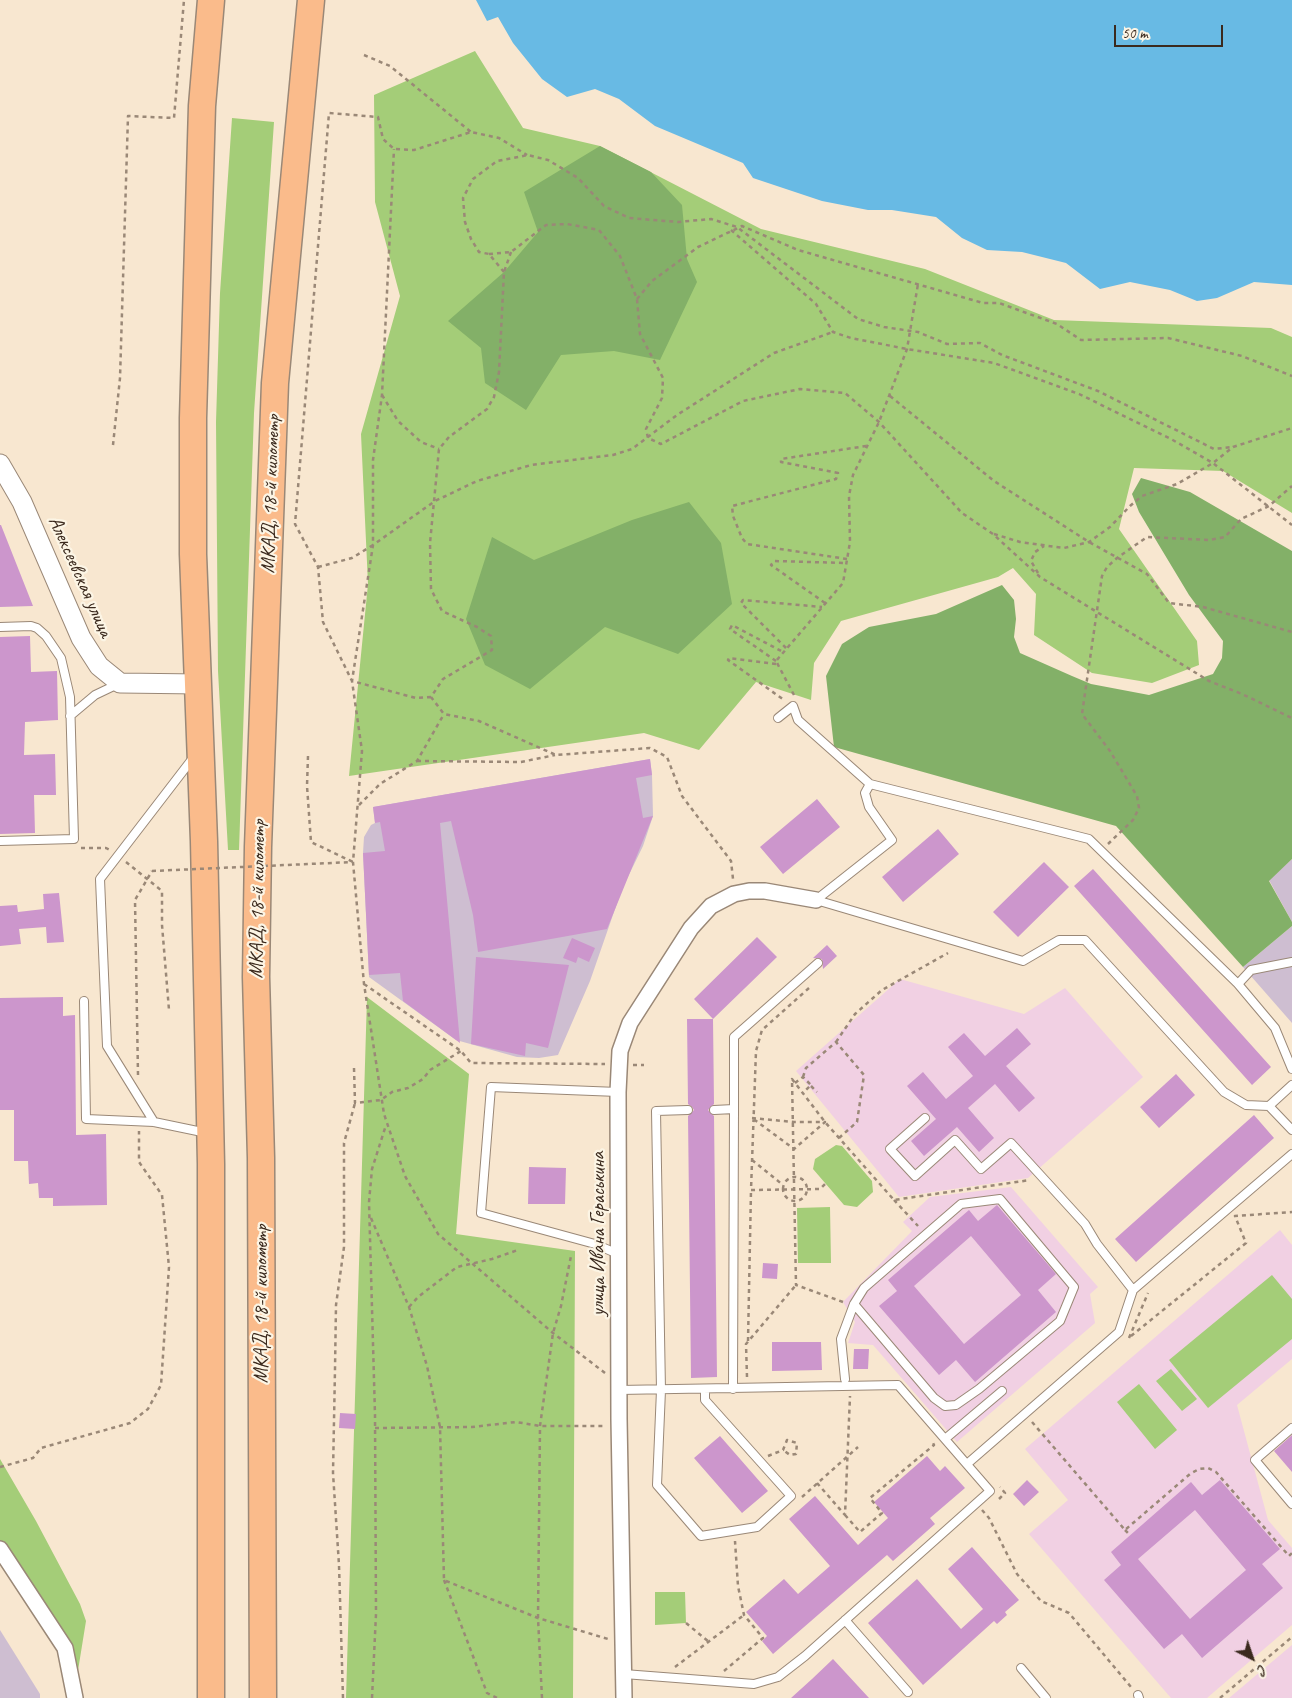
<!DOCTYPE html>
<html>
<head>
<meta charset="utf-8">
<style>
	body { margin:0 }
	#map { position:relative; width:1292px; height:1698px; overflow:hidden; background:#f8e7d0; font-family:Caveat,sans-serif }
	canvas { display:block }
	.north { position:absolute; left:1227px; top:1633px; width:50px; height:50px; -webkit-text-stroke:4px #fcf5e5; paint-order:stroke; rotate:139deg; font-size:14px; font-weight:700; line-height:20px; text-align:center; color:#3b2a1e }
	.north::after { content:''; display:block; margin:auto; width:18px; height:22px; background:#3b2a1e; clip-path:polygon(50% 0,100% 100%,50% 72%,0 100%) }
	.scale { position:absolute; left:1114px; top:25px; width:109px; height:22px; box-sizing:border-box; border:2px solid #3b2a1e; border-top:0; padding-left:6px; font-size:15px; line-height:18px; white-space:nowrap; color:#3b2a1e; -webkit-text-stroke:4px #fcf5e5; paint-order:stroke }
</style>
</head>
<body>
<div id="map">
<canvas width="1292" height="1698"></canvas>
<div class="north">С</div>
<div class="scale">50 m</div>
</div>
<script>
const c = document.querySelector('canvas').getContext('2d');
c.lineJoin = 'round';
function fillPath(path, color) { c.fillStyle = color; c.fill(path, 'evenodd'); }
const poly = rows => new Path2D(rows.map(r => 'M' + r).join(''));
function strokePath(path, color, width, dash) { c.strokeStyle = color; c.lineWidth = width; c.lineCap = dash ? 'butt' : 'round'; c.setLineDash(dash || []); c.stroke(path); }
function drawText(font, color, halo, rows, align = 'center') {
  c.font = font + ' Caveat,sans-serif'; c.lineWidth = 4.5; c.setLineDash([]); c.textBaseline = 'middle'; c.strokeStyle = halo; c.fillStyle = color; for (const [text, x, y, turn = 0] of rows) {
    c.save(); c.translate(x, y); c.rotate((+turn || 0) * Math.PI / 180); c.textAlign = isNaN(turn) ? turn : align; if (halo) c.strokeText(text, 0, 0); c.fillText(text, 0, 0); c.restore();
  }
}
const built = poly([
	[900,979,1024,1014,1065,988,1143,1077,1028,1178,899,1197,796,1071],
	[1011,1187,1098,1287,1090,1294,1095,1323,957,1442,873,1345,848,1343,855,1322,843,1302,912,1231,903,1222,930,1197],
	[1280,1230,1292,1245,1292,1359,1237,1405,1268,1520,1292,1548,1292,1625,1207,1698,1171,1698,1029,1534,1068,1500,1025,1449],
	[1292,1645,1292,1698,1229,1698]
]);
const industrial = poly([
	[650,759,652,775,653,816,643,846,622,889,590,981,558,1055,539,1058,517,1057,456,1040,369,977,363,853,364,837,371,825,375,823,373,807],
	[1292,859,1292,922,1269,880],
	[1292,926,1292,1023,1243,967],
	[0,1630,40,1694,40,1698,0,1698]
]);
const green = poly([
	[475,51,523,128,600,146,761,229,925,269,1054,320,1271,328,1292,337,1292,513,1223,471,1134,468,1119,529,1197,641,1199,665,1152,683,1092,673,1034,635,1036,594,1013,568,998,577,841,621,814,663,811,700,756,682,699,750,644,733,349,776,368,584,361,434,400,296,375,202,374,95],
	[232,118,274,122,254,413,239,850,228,850,218,671,216,422,220,293],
	[367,997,469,1074,456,1234,575,1251,573,1698,346,1698],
	[836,1145,842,1146,872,1181,873,1192,857,1207,844,1205,813,1169,815,1159],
	[830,1207,831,1263,798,1263,797,1208],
	[1272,1275,1292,1299,1292,1339,1208,1408,1169,1360],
	[1171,1369,1197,1399,1182,1411,1156,1381],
	[1139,1384,1177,1430,1155,1449,1117,1402],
	[0,1459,36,1521,80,1604,86,1621,75,1689,65,1647,0,1548],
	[655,1592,685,1592,686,1623,655,1625]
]);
const forest = poly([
	[600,146,651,172,682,205,687,259,697,282,660,360,614,351,561,355,526,410,485,383,481,348,448,321,504,272,538,232,524,192],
	[1141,478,1190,492,1292,551,1292,859,1269,881,1292,922,1292,926,1243,967,1116,826,834,747,826,676,842,644,869,627,936,614,1002,585,1014,600,1016,619,1014,637,1020,653,1072,676,1091,684,1149,695,1213,674,1222,658,1223,641,1189,595,1139,512,1132,494],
	[689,502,721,543,732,604,678,654,605,627,530,689,485,665,466,619,492,537,534,560,632,520]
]);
const water = poly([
	[476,0,1292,0,1292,285,1254,282,1217,298,1197,301,1170,290,1130,282,1100,289,1066,263,1022,252,987,250,962,238,936,217,892,210,868,210,822,201,753,178,743,163,655,126,619,99,595,89,567,97,542,79,513,43,498,17,487,21]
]);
const building = poly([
	[0,525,1,525,33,606,0,607],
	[30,636,31,672,57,671,58,720,25,722,24,755,55,754,56,795,34,795,35,833,0,834,0,637],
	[650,759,652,775,636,778,643,818,653,816,607,929,478,952,473,915,451,821,440,823,460,1043,403,1001,400,973,369,975,363,853,385,851,380,822,375,823,373,807],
	[817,799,840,827,783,874,760,847],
	[938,829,959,854,903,902,882,877],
	[1044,862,1069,887,1018,937,993,912],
	[1093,869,1271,1067,1252,1085,1074,886],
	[59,893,64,942,47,943,46,927,19,929,21,944,0,946,0,906,17,905,18,912,44,909,43,894],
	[757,937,777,957,713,1019,694,999],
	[572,938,595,948,589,962,578,957,576,963,563,958],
	[827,945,837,956,823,969,822,959,813,958],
	[476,957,569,965,548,1048,526,1043,525,1056,471,1044],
	[63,997,63,1016,75,1015,76,1135,106,1134,107,1205,53,1206,53,1198,39,1198,38,1183,29,1184,28,1161,14,1161,14,1110,0,1110,0,998],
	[687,1019,713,1019,714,1104,708,1110,714,1116,717,1377,691,1378,688,1116,694,1110,692,1107,688,1104],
	[1017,1028,1031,1044,1006,1066,1035,1098,1019,1112,995,1084,968,1108,994,1138,979,1152,957,1127,924,1156,911,1141,936,1119,907,1086,923,1072,946,1099,973,1076,948,1047,964,1033,985,1056],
	[1176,1074,1195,1095,1159,1128,1140,1107],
	[1254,1115,1274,1138,1136,1262,1115,1239],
	[529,1167,566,1168,565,1204,528,1204],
	[997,1205,1056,1274,1038,1290,1056,1312,975,1382,956,1360,939,1375,879,1306,897,1291,888,1280,969,1210,978,1221],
	[971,1236,1021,1295,964,1344,914,1286],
	[763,1263,778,1264,777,1279,762,1278],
	[772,1342,821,1342,822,1370,772,1371],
	[854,1349,869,1349,868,1369,853,1369],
	[340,1413,356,1414,355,1429,339,1428],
	[1292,1435,1292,1472,1274,1451],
	[720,1436,768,1491,742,1513,694,1458],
	[927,1456,940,1471,945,1466,965,1488,930,1518,935,1524,893,1561,887,1555,773,1654,762,1641,767,1636,746,1612,784,1579,798,1594,830,1566,789,1519,815,1496,858,1545,888,1518,874,1502],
	[1027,1480,1039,1492,1024,1506,1013,1494],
	[1220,1480,1280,1549,1262,1564,1283,1588,1202,1658,1182,1634,1164,1649,1104,1580,1121,1565,1111,1552,1191,1482,1202,1495],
	[1195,1510,1246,1570,1190,1619,1138,1559],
	[972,1547,1019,1600,1005,1612,1007,1615,997,1624,994,1621,923,1685,868,1623,917,1579,961,1629,983,1609,948,1569],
	[833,1659,869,1698,791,1698,812,1679]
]);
const path = poly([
	[364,55,390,66,471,132],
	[731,230,816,304,833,332,851,338,907,349,994,363,1079,394,1171,439,1213,463,1292,525],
	[511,252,504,272,499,372,494,397,487,409,449,437,439,449,430,543,431,589,442,611,477,627,491,636,492,650,443,679,431,697,444,714,479,721,556,755,650,748,667,757,682,796,731,861,733,879],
	[489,254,511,252,546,225,567,224,599,230,620,256,637,299,640,334,663,378,662,398,646,429,648,438,661,444,743,401,800,389,845,393,879,422,962,513,993,534,1040,577,1209,681,1242,694,1292,718],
	[504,272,489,254,479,252,471,239,465,222,463,198,473,179,497,161,528,155,548,160,578,178,604,206,629,218,678,222,711,219,737,227,858,319,884,327,918,332,947,344,980,343,1002,355,1098,391,1214,449,1233,447],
	[637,299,652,281,698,247,742,226,798,250,983,303,999,303,1057,324,1081,340,1168,338,1242,356,1292,376],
	[382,395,398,421,421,442,439,449],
	[890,396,994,481,1089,542,1147,574,1169,603,1203,607,1292,632],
	[113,445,120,378,128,116,174,118,184,0],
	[994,534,1020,542,1064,548,1089,542,1110,527,1130,506,1142,496,1177,484,1213,463,1233,447,1292,428],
	[847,559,747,544,742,538,733,516,732,506,836,479,838,473,781,462,781,459,866,446],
	[318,567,352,558,373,545,373,460,382,395,394,149],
	[1038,573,1031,561,1035,552,1044,546],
	[825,603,771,565,774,561,846,563],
	[786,648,741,603,743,600,822,607],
	[776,661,730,629,732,625,783,652],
	[776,664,729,658,728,660,784,700],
	[794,695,776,661,843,583,850,542,849,496,853,475,879,422,907,349,918,284],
	[431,697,416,698,352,681,323,622,318,567,295,524,329,113,378,117,383,139,394,149,414,150,471,132,499,138,527,155],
	[308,756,307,786,311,842,353,862],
	[417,761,521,762,555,755],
	[359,805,380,784,417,761,444,714],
	[1108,844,1133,820,1139,808,1137,796,1110,751,1082,714,1102,576,1107,567,1117,558,1147,537,1209,540,1225,537,1241,519,1269,506,1292,486],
	[81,848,106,848,110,850],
	[126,862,162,891,162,925,169,1010],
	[364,984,461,1051,471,1063,605,1064],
	[809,988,762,1030,756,1051,751,1190,820,1189,826,1183],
	[836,1042,855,1014,882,990,948,953],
	[633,1065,644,1065],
	[354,1068,355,1103,381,1100,392,1092,408,1088,423,1079,430,1070,461,1051],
	[138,1075,135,900,152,871],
	[803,1077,806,1068,836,1042,864,1075,857,1122,839,1138],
	[795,1083,803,1077,811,1085,803,1093],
	[811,1086,817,1092],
	[752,1118,794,1122,825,1122,794,1149,752,1118],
	[752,1160,783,1185],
	'783 1189a12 12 0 1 1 24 0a12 12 0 1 1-24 0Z',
	[894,1200,918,1226],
	[371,1218,409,1307,427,1366,440,1427,444,1580,538,1618,608,1639],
	[843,1302,796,1285,792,1079,825,1122,894,1200,1030,1180],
	[409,1307,418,1297,457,1267,492,1259,518,1250],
	[1131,1336,1246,1243,1235,1216,1292,1212],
	[1129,1338,1148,1293],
	[748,1341,751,1190],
	[605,1373,553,1333,438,1234,405,1176,384,1114,364,984,353,862,362,751,352,681,373,545,435,501,477,481,531,465,613,455,632,449,677,415,774,353,833,332],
	[747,1377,746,1344,796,1285],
	[1032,1422,1125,1530,1190,1474,1199,1469,1208,1468,1216,1472,1289,1556,1292,1553],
	[375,1428,472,1427,516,1422,540,1426,605,1426],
	[768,1456,783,1450,787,1440,797,1443,796,1454,790,1455,783,1450],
	[0,1467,33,1458,41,1448,130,1423,148,1409,161,1385,169,1267,162,1195,139,1162,139,1131],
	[817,1483,845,1515,850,1396],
	[802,1497,858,1447],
	[999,1499,1005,1493,1000,1487],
	[982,1510,989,1518,1017,1574,1041,1601,1069,1613,1131,1687],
	[845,1515,860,1532,882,1513,870,1498,934,1445,933,1443],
	[1125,1530,1130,1535],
	[444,1580,487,1693,497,1698],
	[686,1623,709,1642],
	[675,1667,744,1615],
	[724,1671,763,1638,744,1615,738,1586,735,1541],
	[343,1698,339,1565,333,1473,335,1369,336,1305,344,1247,344,1143,355,1103],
	[372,1698,376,1614,375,1415,369,1202,372,1169,386,1125],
	[542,1698,538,1618,540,1426,553,1333,561,1306,571,1256],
	[1220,1698,1292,1637]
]);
const service = poly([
	[0,627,31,626,37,628,46,636,61,658,70,697,74,839,0,841],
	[70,716,95,695,118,684],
	[778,718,793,706,798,720,870,784,865,793,869,807,892,840,816,900],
	[870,784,1089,839,1238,984,1275,1028,1292,1069],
	[816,900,1023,961,1059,940,1085,940,1224,1092,1246,1105,1269,1106,1292,1130],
	[1238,984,1251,970,1292,962],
	[84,1001,86,1119,154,1122,207,1133],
	[618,1092,491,1087,481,1213,595,1244,618,1254],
	[1269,1106,1292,1085],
	[688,1110,656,1111,661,1390,657,1485,701,1536,757,1527,791,1496,705,1400,705,1389],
	[714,1110,734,1109,734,1037,818,963],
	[925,1118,890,1149,915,1176,955,1140,981,1169,1011,1143,1085,1224,1097,1244,1133,1290],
	[154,1122,107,1046,100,879,193,758],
	[845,1379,841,1339,854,1304,864,1288,961,1204,1000,1199,1074,1287,1060,1321,979,1389,956,1405,945,1406,934,1398,854,1304],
	[733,1389,734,1109],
	[619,1390,898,1385,990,1491,805,1656,778,1677,754,1684,624,1674],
	[1292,1428,1255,1460,1292,1504],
	[945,1439,1002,1391],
	[967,1464,1119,1332,1133,1290,1292,1154],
	[845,1620,908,1692],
	[1021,1668,1046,1698],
	[1138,1695,1139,1698]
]);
const minor = poly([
	[0,1549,65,1648,75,1698],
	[624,1698,619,1419,618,1092,620,1051,630,1023,691,928,711,906,734,894,749,891,765,891,816,900]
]);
const tertiary = poly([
	[0,464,22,502,81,638,99,666,120,683,199,684]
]);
const trunk = poly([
	[211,1698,211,1164,204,841,193,554,193,418,202,106,211,0],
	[263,1698,261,1158,256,977,258,847,275,383,311,0]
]);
const pathBridge = poly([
	[152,871,353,862]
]);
const streetNames = [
	["МКАД, 18-й километр",271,494,-88],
	["Алексеевская улица",80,577,66],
	["МКАД, 18-й километр",258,899,-89],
	["улица Ивана Гераськина",599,1234,-90],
	["МКАД, 18-й километр",262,1304,-90]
];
fillPath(built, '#f1d0e3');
fillPath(industrial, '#cebed1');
fillPath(green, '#a4cd78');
fillPath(forest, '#83b068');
fillPath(water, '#68bae4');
fillPath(building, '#cc96cc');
strokePath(service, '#9a8877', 10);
strokePath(minor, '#9a8877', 18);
strokePath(tertiary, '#9a8877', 21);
strokePath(trunk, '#9a8877', 29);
strokePath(path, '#9a8877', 2.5, [4, 4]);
strokePath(service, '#fff', 8);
strokePath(minor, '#fff', 15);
strokePath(tertiary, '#fff', 19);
strokePath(trunk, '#fabb8b', 26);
strokePath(pathBridge, '#9a8877', 2.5, [4, 4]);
drawText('20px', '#3b2a1e', '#fcf5e5', streetNames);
</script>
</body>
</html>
